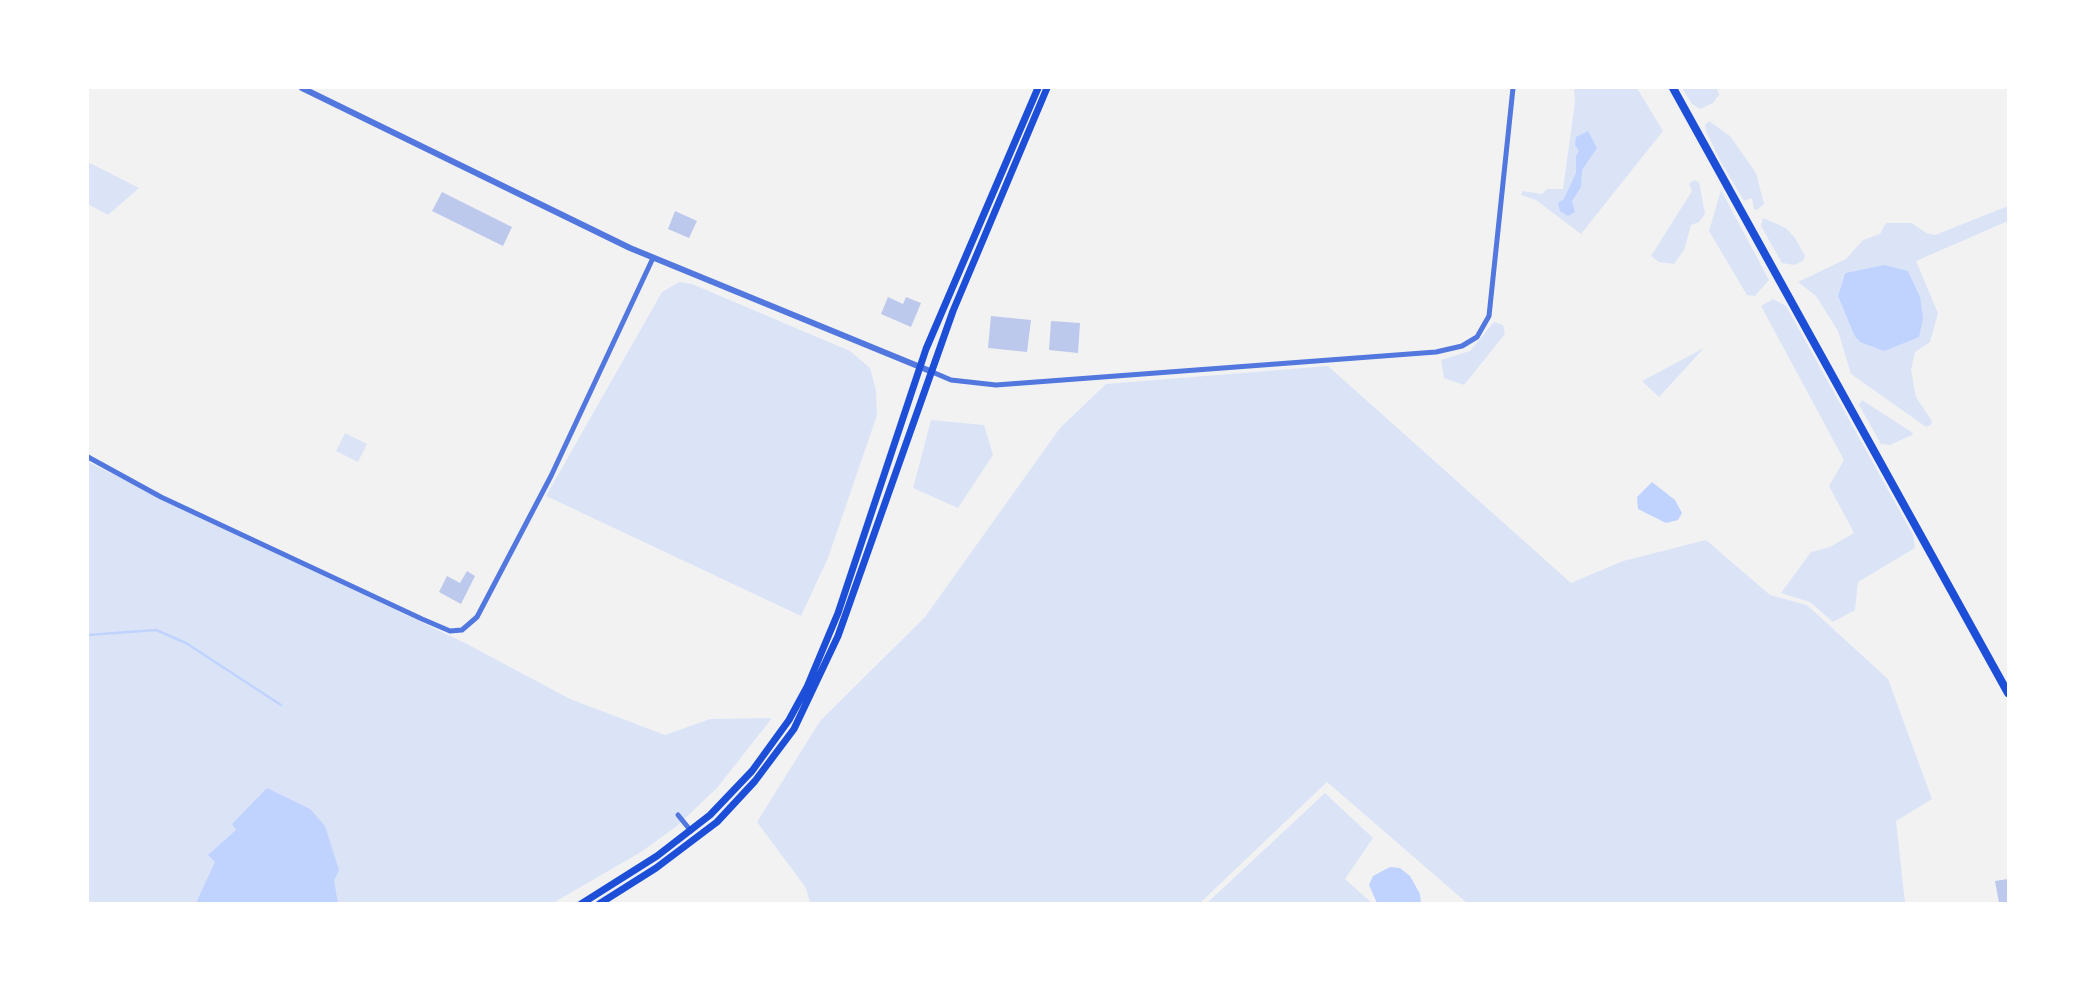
<!DOCTYPE html>
<html>
<head>
<meta charset="utf-8">
<style>
	body { margin:0 }
	#map { position:relative; width:2096px; height:991px; overflow:hidden; background:#f2f2f2; font-family:Literata,serif }
	canvas { display:block }
	.frame { position:absolute; inset:0; border:89px solid #fff; pointer-events:none }
</style>
</head>
<body>
<div id="map">
<canvas width="2096" height="991"></canvas>
<div class="frame"></div>
</div>
<script>
const c = document.querySelector('canvas').getContext('2d');
c.lineJoin = 'round';
function fillPath(path, color) { c.fillStyle = color; c.fill(path, 'evenodd'); }
const poly = rows => new Path2D(rows.map(r => 'M' + r).join(''));
function strokePath(path, color, width, dash) { c.strokeStyle = color; c.lineWidth = width; c.lineCap = dash ? 'butt' : 'round'; c.setLineDash(dash || []); c.stroke(path); }
const green = poly([
	[1574,88,1637,88,1663,131,1581,234,1536,200,1521,195,1523,191,1542,194,1547,189,1563,189,1575,102],
	[1682,88,1717,88,1719,95,1713,103,1700,109,1692,104],
	[1709,121,1730,136,1756,173,1764,204,1757,210,1754,209,1752,198,1744,201,1721,162,1706,131,1705,125],
	[88,162,139,188,108,215,88,204],
	[1694,180,1699,182,1705,214,1699,222,1691,225,1684,250,1674,264,1659,262,1651,256,1692,191,1689,184],
	[1721,190,1769,280,1755,296,1747,295,1709,231],
	[2008,206,2008,221,1916,261,1938,313,1930,342,1915,352,1911,370,1916,397,1932,421,1931,425,1926,427,1851,374,1838,331,1816,296,1798,282,1846,259,1863,240,1880,234,1886,223,1912,223,1926,233,1935,235],
	[1879,266,1908,271,1920,295,1875,348,1854,335,1838,296,1845,273],
	[1763,218,1786,228,1795,238,1805,256,1803,261,1794,265,1782,263,1761,226],
	[679,282,692,284,850,351,870,368,876,390,877,415,828,558,801,616,546,496,662,292],
	[1773,299,1786,306,1913,535,1915,548,1858,582,1855,610,1833,622,1810,602,1781,593,1811,552,1830,547,1854,533,1829,486,1844,460,1761,306],
	[1494,322,1503,325,1505,334,1464,385,1444,378,1441,360,1470,351],
	[1704,348,1659,397,1642,381],
	[1328,366,1571,583,1623,561,1706,540,1770,595,1807,605,1888,679,1932,799,1896,821,1905,903,1467,903,1327,782,1200,903,810,903,806,888,757,822,820,721,925,617,1060,428,1106,384],
	[1862,400,1913,433,1912,435,1890,445,1881,444,1859,405],
	[931,420,984,425,993,455,958,508,913,488],
	[345,433,367,444,358,462,336,451],
	[88,462,467,644,570,699,665,735,710,719,772,718,717,788,677,826,641,852,553,903,88,903],
	[1325,793,1373,838,1345,879,1372,903,1207,903]
]);
const water = poly([
	[1588,131,1597,148,1582,170,1581,187,1572,201,1575,212,1568,216,1560,211,1558,203,1564,199,1576,173,1576,156,1579,151,1575,145,1576,137],
	[1884,265,1908,271,1920,296,1923,318,1919,337,1884,351,1860,342,1854,335,1838,296,1845,273],
	[1652,482,1675,500,1682,513,1678,520,1666,523,1638,509,1637,497],
	[267,788,310,809,325,826,339,870,334,881,338,903,196,903,215,862,208,855,236,830,232,824],
	[1390,867,1400,868,1410,876,1420,894,1421,903,1377,903,1369,885,1373,876]
]);
const stream = poly([
	[88,635,156,630,186,643,281,705]
]);
const building = poly([
	[442,192,512,227,503,246,432,211],
	[675,211,697,221,689,238,668,229],
	[888,297,903,304,906,297,921,303,911,327,881,314],
	[991,316,1031,320,1027,352,988,348],
	[1051,321,1080,323,1078,353,1049,350],
	[467,571,475,576,461,604,439,592,447,576,460,583],
	[2008,879,2008,902,1999,903,1995,881]
]);
const minor = poly([
	[930,371,951,380,996,385,1436,352,1462,346,1477,337,1489,316,1513,88],
	[88,457,161,497,422,619,450,631,462,630,477,617,551,476,653,258],
	[678,815,691,831]
]);
const tertiary = poly([
	[302,88,630,248,930,371]
]);
const secondary = poly([
	[581,904,657,856,710,815,752,771,789,720,807,687,838,613,926,349,1038,88],
	[599,904,656,868,717,822,755,781,794,729,838,636,953,311,1047,88]
]);
const primary = poly([
	[1673,88,2008,693]
]);
fillPath(green, '#dbe4f7');
fillPath(water, '#bfd3fe');
strokePath(stream, '#bfd3fe', 2.5);
fillPath(building, '#bdc9ec');
strokePath(minor, '#5277de', 5);
strokePath(tertiary, '#5277de', 6);
strokePath(secondary, '#1d4ed8', 7);
strokePath(primary, '#1d4ed8', 8);
</script>
</body>
</html>
